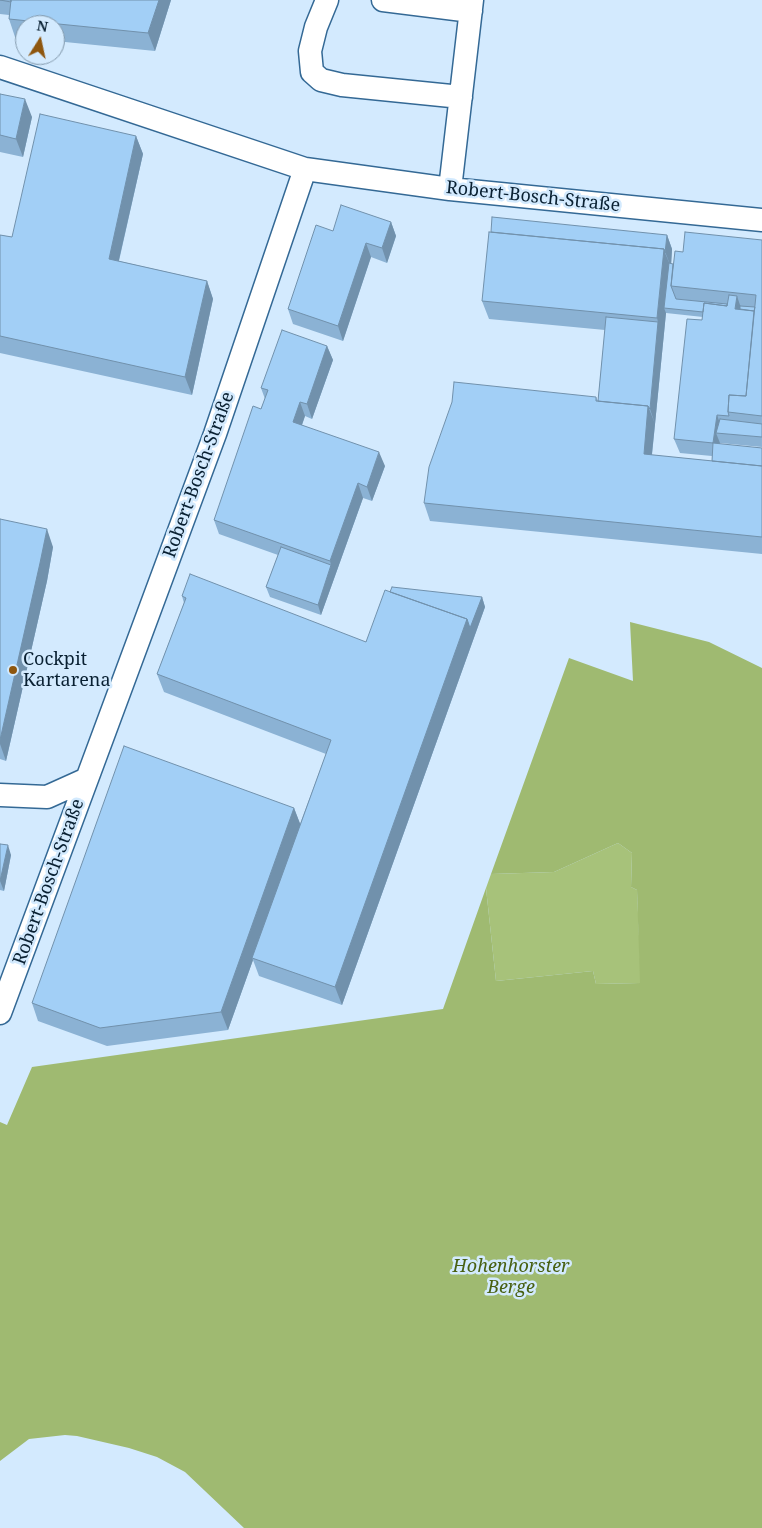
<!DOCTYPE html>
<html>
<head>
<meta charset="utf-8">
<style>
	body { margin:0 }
	#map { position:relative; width:762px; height:1528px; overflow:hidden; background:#d3eafe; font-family:"Noto Serif",serif }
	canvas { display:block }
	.north { position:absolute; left:15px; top:15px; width:50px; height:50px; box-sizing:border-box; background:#d3eafe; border:1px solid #8299ac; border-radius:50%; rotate:10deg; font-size:14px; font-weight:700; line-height:20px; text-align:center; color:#092032 }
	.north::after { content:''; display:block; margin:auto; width:18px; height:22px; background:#8e560e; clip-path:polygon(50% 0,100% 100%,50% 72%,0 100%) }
</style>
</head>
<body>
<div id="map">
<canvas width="762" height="1528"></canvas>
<div class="north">N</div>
</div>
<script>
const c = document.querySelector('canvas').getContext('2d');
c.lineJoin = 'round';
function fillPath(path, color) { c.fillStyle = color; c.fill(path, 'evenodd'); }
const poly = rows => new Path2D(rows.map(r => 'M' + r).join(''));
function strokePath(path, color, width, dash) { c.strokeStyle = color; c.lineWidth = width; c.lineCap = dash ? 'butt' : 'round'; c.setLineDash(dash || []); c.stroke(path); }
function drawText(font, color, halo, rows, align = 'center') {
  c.font = font + ' "Noto Serif",serif'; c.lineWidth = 5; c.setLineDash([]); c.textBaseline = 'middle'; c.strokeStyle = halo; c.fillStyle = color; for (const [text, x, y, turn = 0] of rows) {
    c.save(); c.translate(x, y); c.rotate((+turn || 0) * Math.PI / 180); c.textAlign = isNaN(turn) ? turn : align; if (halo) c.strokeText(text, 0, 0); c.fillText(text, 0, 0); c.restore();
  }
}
const green = poly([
	[618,843,632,853,631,887,637,890,641,983,596,984,593,971,496,981,486,888,491,874,554,872]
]);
const forest = poly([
	[630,622,709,642,762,668,762,1528,244,1528,185,1472,157,1457,129,1448,77,1436,65,1435,29,1439,0,1461,0,1122,7,1125,32,1067,443,1009,486,888,496,981,593,971,596,984,640,983,637,890,631,887,632,853,618,843,554,872,491,874,569,658,633,681]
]);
const minor = poly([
	[327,0,316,27,310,51,312,72,321,80,342,85,461,97],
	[383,0,471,11],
	[0,67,305,169,450,189,762,220],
	[450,189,472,0],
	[0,795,47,797,87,779,215,434,305,169],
	[0,1013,87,779]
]);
const wall = poly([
	[0,0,171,0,155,51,55,41,55,25,25,25,25,38,15,37,9,19,9,15,0,14],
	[0,94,32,117,23,157,0,152],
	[136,136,143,154,119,261,207,281,213,299,192,395,0,353,0,235,12,237],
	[391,222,396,236,387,263,371,257,343,341,293,324,288,309,333,231],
	[667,235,672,249,671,264,673,264,683,252,762,240,762,447,720,443,720,444,762,448,762,554,430,521,424,503,596,397,598,401,605,330,489,319,482,301],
	[666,313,703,317,674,439,680,453,712,456,712,461,652,455],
	[327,346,333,360,312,419,305,416,302,425,385,466,372,501,363,498,321,615,270,597,266,587,278,555,219,534,214,520,265,399,261,388],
	[0,519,53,547,47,581,6,761,0,759],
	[390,592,482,597,485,607,342,1005,259,976,253,960,228,1030,107,1046,38,1021,32,1003,294,808,300,824,326,754,164,692,157,674,184,603,182,596,366,642],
	[0,844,11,855,4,891,0,890]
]);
const shadedWall = poly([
	[159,0,171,0,155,51,148,33],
	[25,99,32,117,23,157,16,139],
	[136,136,143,154,115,277,109,259],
	[391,222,396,236,387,263,382,248],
	[667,235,672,249,671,267,665,253],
	[366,243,371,257,343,341,338,326],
	[664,249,671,267,664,308,666,313,655,424,650,409,658,322,657,318],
	[207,281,213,299,192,395,185,377],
	[737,296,742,311,735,309],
	[327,346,333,360,312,419,307,404],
	[300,402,305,416,298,436,293,422],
	[648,406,655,424,650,472,644,454],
	[717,415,722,429,716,433,720,443,718,457,713,443],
	[379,452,385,466,372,501,367,487],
	[358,483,363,498,321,615,318,605,331,565,330,561],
	[47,529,53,547,47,581,6,761,0,744,0,740],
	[482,597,485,607,342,1005,335,987,467,619],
	[294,808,301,826,252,958,253,960,228,1030,221,1012],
	[8,845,11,855,4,891,0,881]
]);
const building = poly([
	[0,0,11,0,11,2,0,0],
	[11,0,159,0,148,33,9,19,11,0],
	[0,94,25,99,16,139,0,135,0,94],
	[40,114,136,136,109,259,207,281,185,377,0,336,0,235,12,237,40,114],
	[341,205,391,222,382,248,366,243,338,326,288,309,316,225,333,231,341,205],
	[492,217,667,235,665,253,664,249,491,232,492,217],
	[489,232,664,249,657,318,482,301,489,232],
	[685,232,762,240,762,416,728,412,729,395,746,396,756,295,671,286,675,251,683,252,685,232],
	[669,263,673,264,671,286,676,299,727,304,727,306,704,303,703,312,664,308,669,263],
	[729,295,737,296,735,309,754,311,746,396,729,395,728,412,729,416,717,415,713,443,674,439,687,319,702,320,704,303,727,306,729,295],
	[740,306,755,307,754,311,740,309,740,306],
	[606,317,658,322,650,409,648,406,598,401,606,317],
	[282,330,327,346,307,404,300,402,293,422,379,452,367,487,358,483,330,561,214,520,253,406,261,409,268,390,261,388,282,330],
	[454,382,596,397,596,401,648,406,644,454,762,466,762,537,424,503,429,467,452,402,454,382],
	[720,419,762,424,762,437,716,433,720,419],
	[713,443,762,448,762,466,712,461,713,443],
	[0,519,47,529,40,563,0,740,0,519],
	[281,547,331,565,318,605,266,587,281,547],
	[190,574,366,642,385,590,467,619,335,987,252,958,331,740,157,674,186,598,182,596,190,574],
	[392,587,482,597,470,628,467,619,390,592,392,587],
	[124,746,294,808,221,1012,100,1028,32,1003,124,746],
	[0,844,8,845,0,881,0,844]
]);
const markers = [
	[13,670,5,"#8e560e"]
];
const streetNames = [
	["Robert-Bosch-Straße",533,197,6],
	["Robert-Bosch-Straße",199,475,-70],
	["Robert-Bosch-Straße",49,882,-70]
];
const poiNames = [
	["Cockpit",23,660],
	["Kartarena",23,681]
];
const parkNames = [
	["Hohenhorster",511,1267],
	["Berge",511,1288]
];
fillPath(green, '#a7c27a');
fillPath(forest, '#9fba71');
strokePath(minor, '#346995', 25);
strokePath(minor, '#fff', 22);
fillPath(wall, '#8bb2d4');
fillPath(shadedWall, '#7191ac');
fillPath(building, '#a2cff6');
strokePath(building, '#7191ac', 1);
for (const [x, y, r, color] of markers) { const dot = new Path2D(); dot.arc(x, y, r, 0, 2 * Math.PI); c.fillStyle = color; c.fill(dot); strokePath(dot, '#d3eafe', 2); }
drawText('18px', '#092032', '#d3eafe', streetNames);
drawText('18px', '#092032', '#d3eafe', poiNames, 'left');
drawText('italic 18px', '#486011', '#d3eafe', parkNames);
</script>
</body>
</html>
